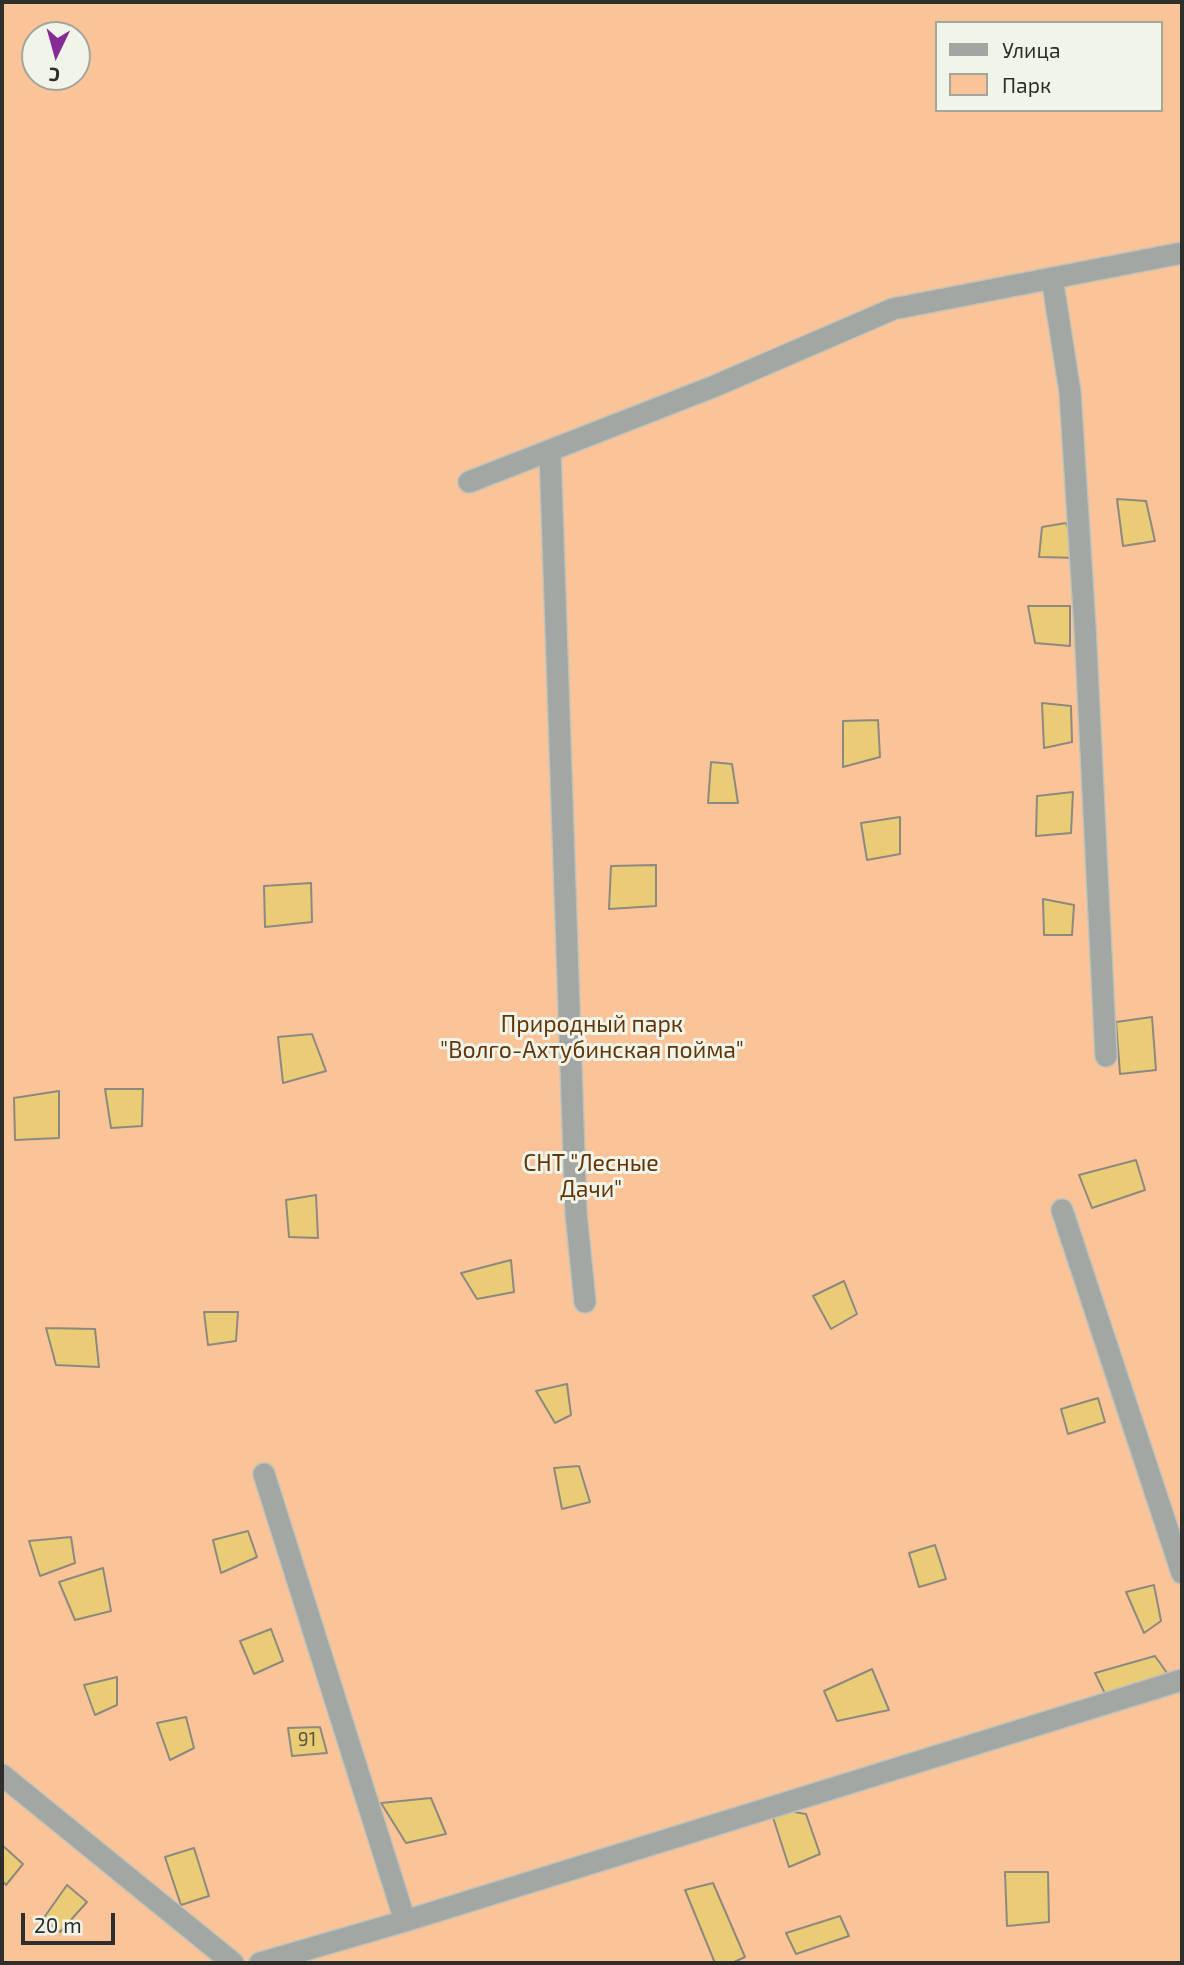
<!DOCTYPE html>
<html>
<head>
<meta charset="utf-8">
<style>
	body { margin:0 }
	#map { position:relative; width:1184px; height:1965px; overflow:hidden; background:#e4e8dc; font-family:"Exo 2",sans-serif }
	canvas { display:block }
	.frame { position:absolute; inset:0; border:4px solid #2e2f2b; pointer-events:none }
	.legend { position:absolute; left:935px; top:21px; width:228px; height:91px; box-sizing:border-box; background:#f1f5e9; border:2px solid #a3a69d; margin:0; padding:9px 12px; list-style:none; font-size:21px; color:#2e2f2b }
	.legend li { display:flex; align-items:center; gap:14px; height:35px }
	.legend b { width:35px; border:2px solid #a3a69d }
	.north { position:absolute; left:21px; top:21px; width:70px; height:70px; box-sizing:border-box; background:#f1f5e9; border:2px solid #a3a69d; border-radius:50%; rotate:185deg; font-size:19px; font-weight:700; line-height:28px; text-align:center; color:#2e2f2b }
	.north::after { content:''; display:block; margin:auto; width:24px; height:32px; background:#872b96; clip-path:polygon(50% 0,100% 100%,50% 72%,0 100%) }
	.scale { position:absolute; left:21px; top:1913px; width:94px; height:32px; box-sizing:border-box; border:4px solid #2e2f2b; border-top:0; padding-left:9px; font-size:21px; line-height:24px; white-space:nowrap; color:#2e2f2b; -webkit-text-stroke:5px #f1f5e9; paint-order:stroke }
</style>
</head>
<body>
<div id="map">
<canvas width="1184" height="1965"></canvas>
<div class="frame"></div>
<ul class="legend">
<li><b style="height:9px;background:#a2a7a4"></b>Улица</li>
<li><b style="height:19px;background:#fbc398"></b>Парк</li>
</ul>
<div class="north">С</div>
<div class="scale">20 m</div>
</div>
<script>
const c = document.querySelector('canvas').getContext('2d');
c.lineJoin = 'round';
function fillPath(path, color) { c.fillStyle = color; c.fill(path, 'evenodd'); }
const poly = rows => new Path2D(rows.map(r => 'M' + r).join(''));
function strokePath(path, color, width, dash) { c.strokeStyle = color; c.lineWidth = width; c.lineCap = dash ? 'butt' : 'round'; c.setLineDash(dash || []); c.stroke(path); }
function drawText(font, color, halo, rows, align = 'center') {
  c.font = font + ' "Exo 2",sans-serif'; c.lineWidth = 6; c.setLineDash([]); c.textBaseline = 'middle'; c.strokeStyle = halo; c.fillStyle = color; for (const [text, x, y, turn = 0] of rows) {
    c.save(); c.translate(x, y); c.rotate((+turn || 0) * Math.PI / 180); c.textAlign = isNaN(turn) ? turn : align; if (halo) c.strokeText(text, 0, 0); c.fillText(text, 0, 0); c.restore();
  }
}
const green = poly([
	[2,2,1182,2,1182,1963,2,1963],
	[937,23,1161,23,1161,110,937,110],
	[35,35,77,35,77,77,35,77]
]);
const building = poly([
	[1117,499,1146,501,1155,541,1123,546,1117,499],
	[1066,523,1080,558,1039,557,1042,527,1066,523],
	[1028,606,1070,606,1070,646,1035,643,1028,606],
	[1042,703,1071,706,1072,742,1044,748,1042,703],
	[878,720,880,757,843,767,843,721,878,720],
	[711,762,732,764,738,803,708,803,711,762],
	[1073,792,1071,833,1036,836,1037,796,1073,792],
	[900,817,900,854,867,860,861,823,900,817],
	[656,865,656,906,609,909,611,866,656,865],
	[311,883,312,922,265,927,264,886,311,883],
	[1043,899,1074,905,1072,935,1044,935,1043,899],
	[1152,1017,1156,1070,1120,1074,1116,1022,1152,1017],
	[312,1034,326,1071,283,1083,278,1037,312,1034],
	[105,1089,143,1089,142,1126,111,1128,105,1089],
	[59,1091,59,1138,15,1140,14,1098,59,1091],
	[1136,1160,1145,1190,1092,1208,1079,1175,1136,1160],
	[316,1195,318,1238,289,1237,286,1200,316,1195],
	[511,1260,514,1292,477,1299,461,1273,511,1260],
	[844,1281,857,1314,831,1329,813,1296,844,1281],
	[204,1312,238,1312,236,1341,208,1345,204,1312],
	[46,1328,95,1329,99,1367,56,1365,46,1328],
	[567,1384,571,1415,555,1423,536,1391,567,1384],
	[1098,1398,1105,1422,1068,1434,1061,1409,1098,1398],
	[579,1466,590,1502,562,1509,554,1468,579,1466],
	[248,1531,257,1557,221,1573,213,1540,248,1531],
	[71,1537,75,1563,40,1576,29,1541,71,1537],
	[935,1545,946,1579,919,1587,909,1553,935,1545],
	[103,1568,111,1611,75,1620,59,1582,103,1568],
	[1154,1585,1161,1621,1144,1633,1126,1592,1154,1585],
	[271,1629,283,1661,254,1674,240,1641,271,1629],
	[1155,1656,1167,1673,1109,1702,1095,1673,1155,1656],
	[872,1669,889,1710,837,1721,824,1691,872,1669],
	[117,1677,117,1705,95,1715,84,1685,117,1677],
	[186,1717,194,1748,170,1760,157,1723,186,1717],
	[320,1727,327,1753,292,1756,288,1728,320,1727],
	[431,1798,446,1834,406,1843,381,1803,431,1798],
	[770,1808,806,1814,820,1854,789,1867,770,1808],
	[2,1845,23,1864,6,1885,2,1880,2,1845],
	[194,1848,209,1896,181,1905,165,1857,194,1848],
	[1005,1872,1048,1872,1049,1922,1007,1926,1005,1872],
	[713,1883,745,1957,732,1963,715,1963,685,1890,713,1883],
	[67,1885,87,1902,60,1932,43,1919,67,1885],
	[840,1916,849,1936,796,1954,786,1933,840,1916]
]);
const street = poly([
	[1052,278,1070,392,1085,627,1106,1056],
	[550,451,576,1213,585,1302],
	[469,482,715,386,893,309,1182,253],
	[1062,1210,1182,1573],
	[264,1474,405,1921],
	[2,1775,233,1963],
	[260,1963,405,1921,1182,1680]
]);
const numberNames = [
	["91",307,1740]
];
const parkNames = [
	["Природный парк",592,1024],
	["\"Волго-Ахтубинская пойма\"",592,1050],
	["СНТ \"Лесные",591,1163],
	["Дачи\"",591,1189]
];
fillPath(green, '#fbc398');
fillPath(building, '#eacc77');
strokePath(building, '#8d897e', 2);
strokePath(street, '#c0c3b9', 24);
strokePath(street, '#a2a7a4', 21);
drawText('19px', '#5d563e', null, numberNames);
drawText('23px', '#63360a', '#f1f5e9', parkNames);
</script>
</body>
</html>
